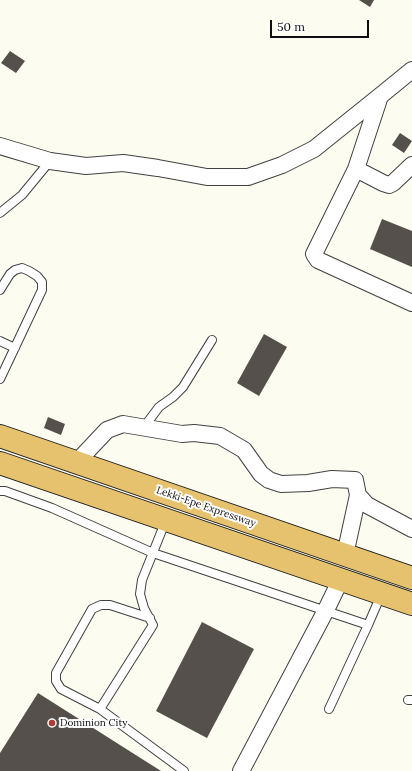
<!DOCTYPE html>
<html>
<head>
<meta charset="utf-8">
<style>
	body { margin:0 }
	#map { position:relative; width:412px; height:771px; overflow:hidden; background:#fdfcf0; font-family:Lora,serif }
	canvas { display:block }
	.scale { position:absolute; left:270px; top:20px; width:99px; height:18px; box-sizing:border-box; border:2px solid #0e0e0e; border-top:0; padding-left:5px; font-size:12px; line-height:14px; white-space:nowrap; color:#0e0e0e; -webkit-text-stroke:3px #fff; paint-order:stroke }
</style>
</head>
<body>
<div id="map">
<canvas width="412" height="771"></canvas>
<div class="scale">50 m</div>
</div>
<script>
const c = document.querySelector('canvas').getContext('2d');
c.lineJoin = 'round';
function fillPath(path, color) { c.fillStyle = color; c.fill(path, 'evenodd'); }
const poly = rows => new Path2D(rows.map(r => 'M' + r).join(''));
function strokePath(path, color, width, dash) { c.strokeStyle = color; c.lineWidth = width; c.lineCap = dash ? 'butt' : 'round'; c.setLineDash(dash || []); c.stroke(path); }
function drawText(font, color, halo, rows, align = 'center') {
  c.font = font + ' Lora,serif'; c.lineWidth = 4; c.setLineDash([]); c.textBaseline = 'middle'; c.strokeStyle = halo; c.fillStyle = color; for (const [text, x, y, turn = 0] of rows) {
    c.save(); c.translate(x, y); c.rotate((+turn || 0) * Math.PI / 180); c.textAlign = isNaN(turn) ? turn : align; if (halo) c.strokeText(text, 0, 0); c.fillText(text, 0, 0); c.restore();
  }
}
const building = poly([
	[359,0,374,0,370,7],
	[10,51,25,61,16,73,1,63],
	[400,133,412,141,404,153,392,145],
	[382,219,412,231,412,267,370,249],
	[264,334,287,347,259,396,237,383],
	[48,417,65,424,61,435,44,428],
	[202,622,254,649,207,738,156,711],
	[38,693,161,771,0,771,0,753]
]);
const service = poly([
	[0,213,22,195,50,161],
	[0,290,10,274,15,270,22,268,29,271,37,276,42,282,42,290,0,379],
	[0,341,15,348],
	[144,427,159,407,173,397,183,387,212,340],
	[0,491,5,491,52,508,153,553,368,625,381,595],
	[150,618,110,605,101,605,92,609,56,673,56,681,61,689,100,709,153,625,144,608,140,594,142,580,166,520],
	[408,700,412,700],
	[100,709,184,771],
	[329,709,368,625]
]);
const minor = poly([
	[412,70,380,96,356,169,314,254,318,260,412,303],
	[0,146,50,161,86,166,123,163,158,168,207,177,248,177,282,165,314,149,380,96],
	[356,169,383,183,389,185,393,183,412,165],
	[76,463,107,430,123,424,182,434,194,433,220,436,244,450,261,474,269,480,281,484,308,483,332,479,355,480,358,495,367,505,412,529],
	[345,555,358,495],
	[241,771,325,612,341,579]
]);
const trunk = poly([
	[0,436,412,578],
	[0,463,412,604]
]);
const markers = [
	[52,723,4,"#af3b35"]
];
const streetNames = [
	["Lekki-Epe Expressway",206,507,19]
];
const poiNames = [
	["Dominion City",60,723]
];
fillPath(building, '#55504b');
strokePath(service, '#414141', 10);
strokePath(minor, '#414141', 18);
strokePath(trunk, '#1f1f1f', 24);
strokePath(service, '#fff', 8);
strokePath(minor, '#fff', 16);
strokePath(trunk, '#e7c26e', 22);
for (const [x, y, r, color] of markers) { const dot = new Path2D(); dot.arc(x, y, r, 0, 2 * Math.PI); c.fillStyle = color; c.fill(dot); strokePath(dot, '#fff', 1.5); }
drawText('10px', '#0e0e0e', '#fff', streetNames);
drawText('10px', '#0e0e0e', '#fff', poiNames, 'left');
</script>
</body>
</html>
